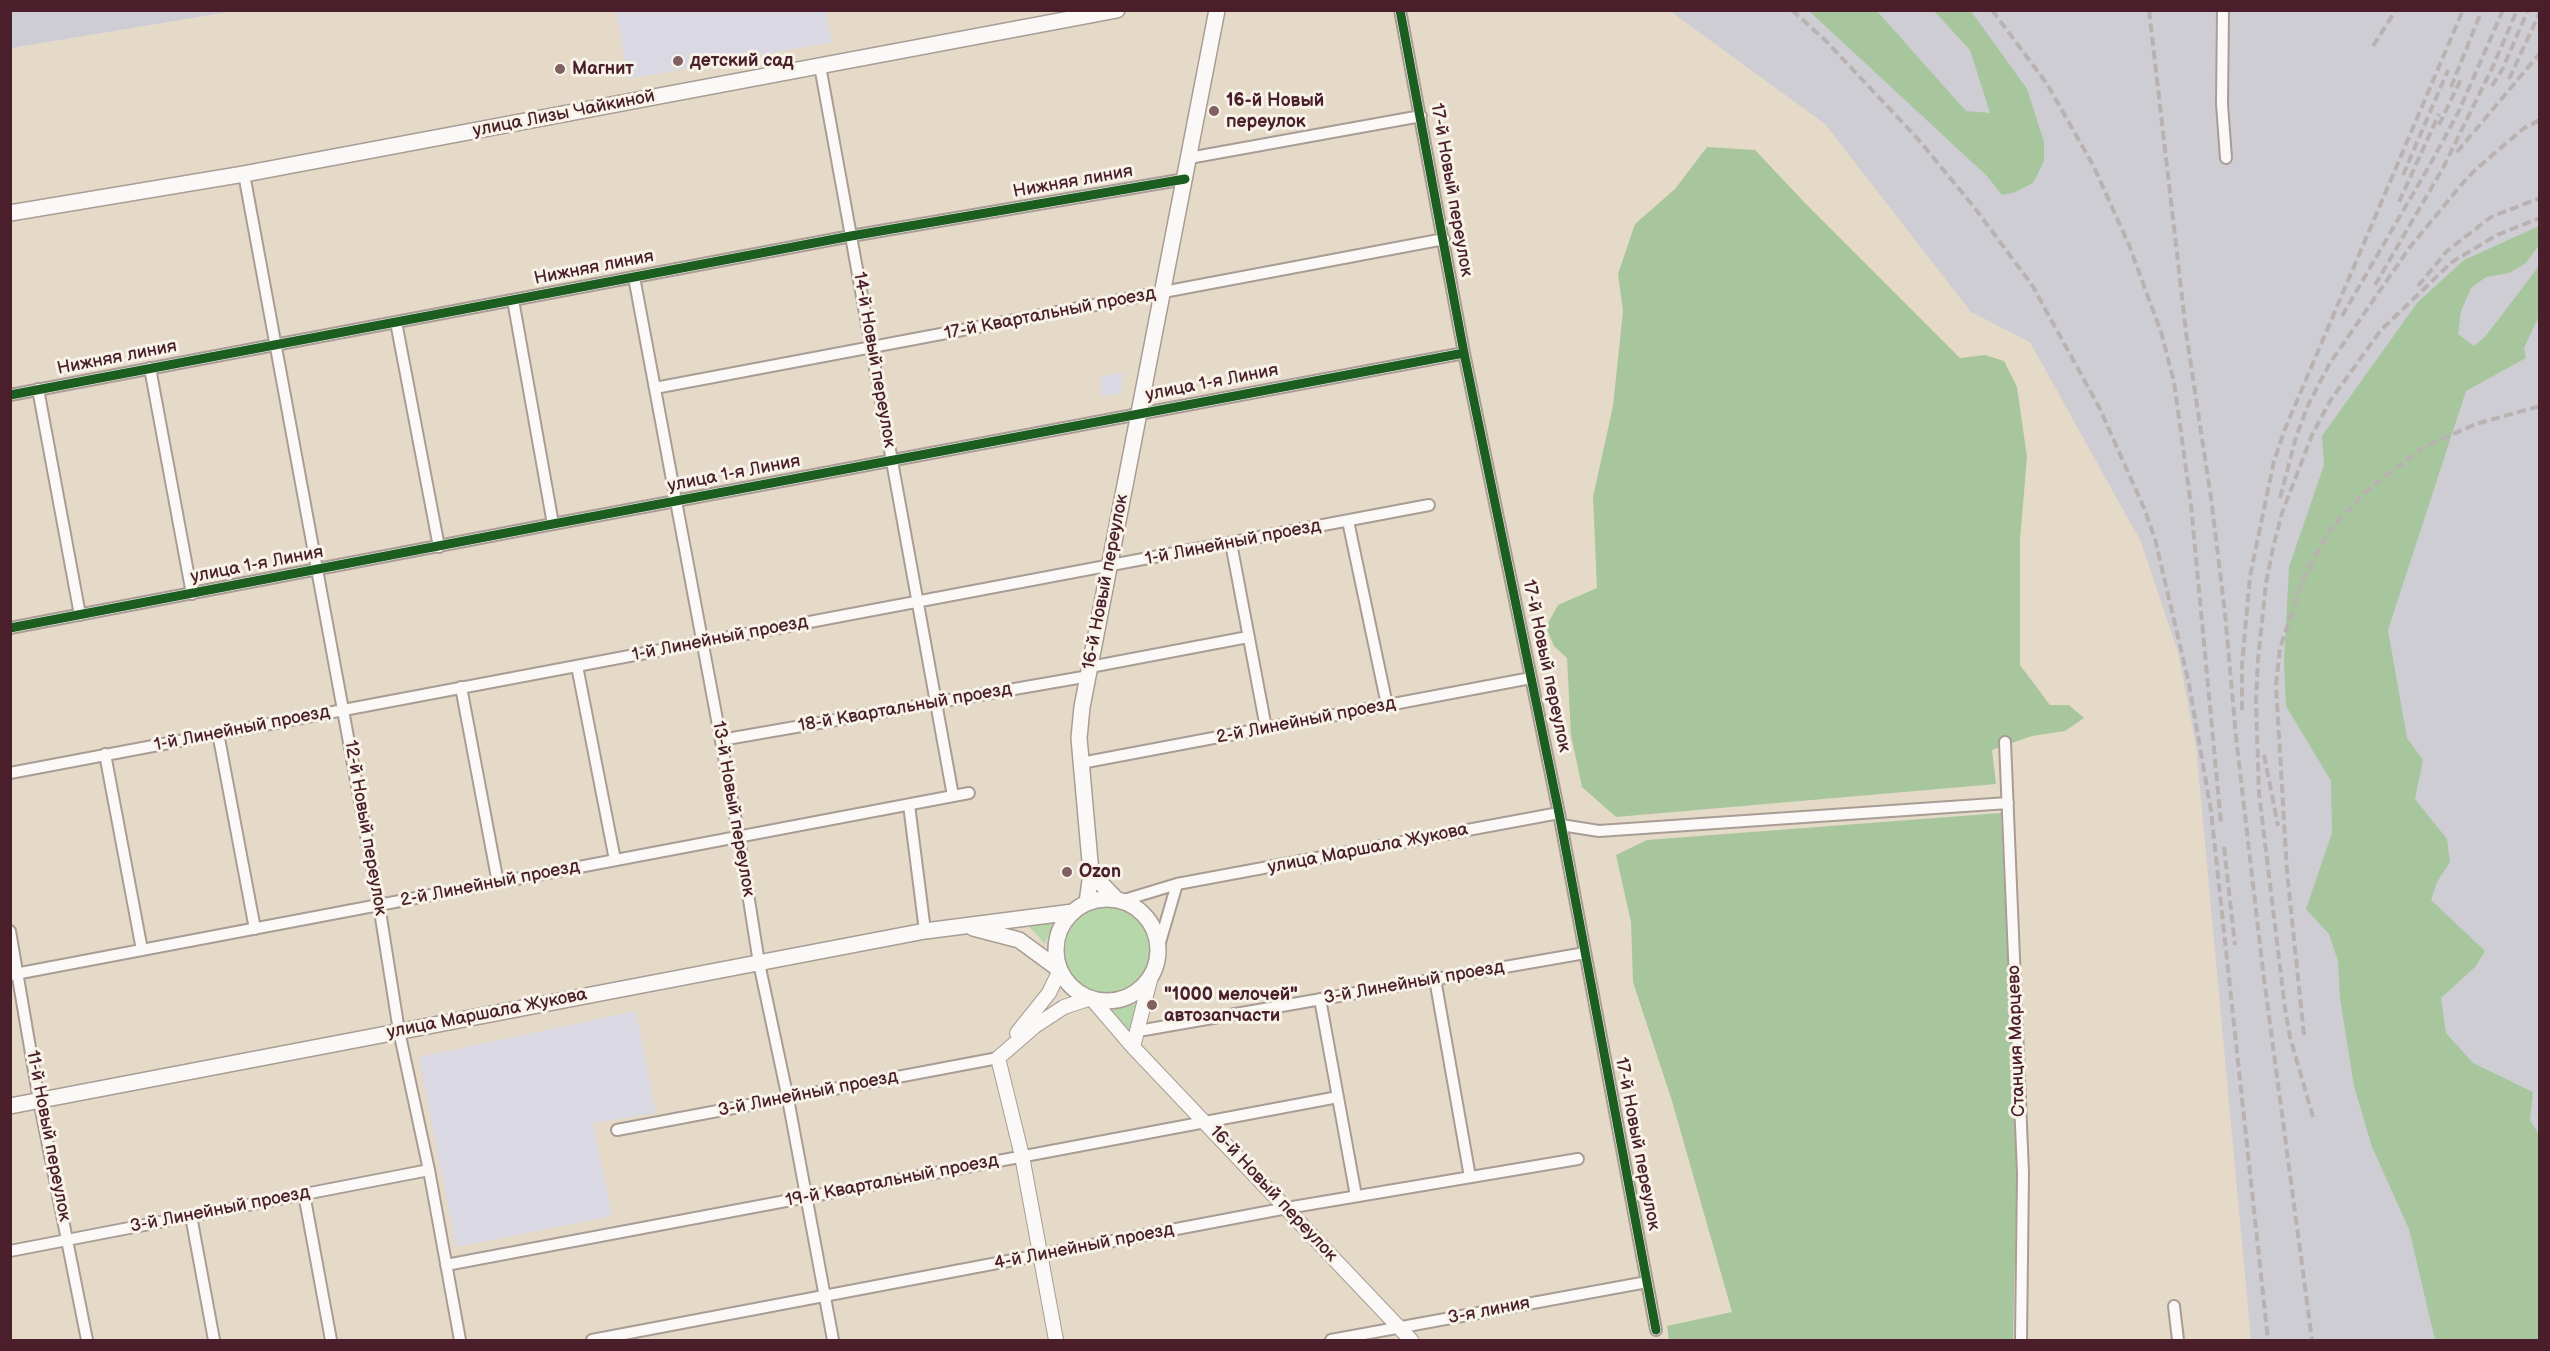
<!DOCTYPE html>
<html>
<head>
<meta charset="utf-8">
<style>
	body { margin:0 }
	#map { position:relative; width:2550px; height:1351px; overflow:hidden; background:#e5d9c8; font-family:"Balsamiq Sans",sans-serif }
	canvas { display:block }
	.frame { position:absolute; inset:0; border:12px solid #4a1f2b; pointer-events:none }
</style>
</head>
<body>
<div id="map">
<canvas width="2550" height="1351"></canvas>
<div class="frame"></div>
</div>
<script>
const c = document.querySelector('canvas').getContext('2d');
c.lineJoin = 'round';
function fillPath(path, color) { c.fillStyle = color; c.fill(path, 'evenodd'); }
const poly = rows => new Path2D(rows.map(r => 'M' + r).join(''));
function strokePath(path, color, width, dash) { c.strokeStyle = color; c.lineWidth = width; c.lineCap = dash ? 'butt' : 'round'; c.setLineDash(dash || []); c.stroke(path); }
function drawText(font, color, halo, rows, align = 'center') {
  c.font = font + ' "Balsamiq Sans",sans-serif'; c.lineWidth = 6; c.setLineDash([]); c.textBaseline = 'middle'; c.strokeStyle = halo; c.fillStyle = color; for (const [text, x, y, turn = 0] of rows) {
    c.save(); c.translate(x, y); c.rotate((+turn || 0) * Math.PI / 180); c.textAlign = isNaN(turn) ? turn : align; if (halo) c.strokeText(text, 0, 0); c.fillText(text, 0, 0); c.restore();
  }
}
const built = poly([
	[616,11,826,11,832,42,628,79],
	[1123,373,1121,394,1102,396,1100,376],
	[636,1011,656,1113,593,1123,612,1216,456,1247,419,1057]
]);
const industrial = poly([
	[11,10,234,10,234,11,11,48],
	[1670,11,2539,11,2539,1340,2251,1340,2196,746,2178,652,2141,542,2030,342,1971,312,1825,124]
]);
const green = poly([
	'1065 950a43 43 0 1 1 86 0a43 43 0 1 1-86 0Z',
	[1055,918,1045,944,1025,922],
	[1137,1004,1130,1034,1108,1011]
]);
const forest = poly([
	[1809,11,1877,11,1966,111,1990,113,1970,50,1934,11,1971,11,2027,89,2044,142,2044,161,2033,183,2013,193,2002,195,1987,176],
	[1707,147,1755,150,1805,203,1960,358,1985,355,2004,361,2017,387,2027,457,2020,540,2020,665,2050,705,2069,705,2084,718,2065,731,2032,736,1992,750,1996,784,1616,817,1582,787,1571,735,1567,658,1554,646,1546,627,1558,605,1597,588,1593,497,1613,406,1623,311,1618,274,1635,224,1675,189],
	[2539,226,2539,245,2525,264,2509,273,2486,277,2471,288,2461,311,2458,334,2474,346,2485,337,2539,266,2539,316,2524,348,2526,358,2466,391,2388,630,2407,738,2423,760,2415,799,2447,839,2450,862,2437,882,2431,900,2485,951,2476,966,2441,998,2446,1033,2473,1063,2533,1092,2530,1120,2539,1135,2539,1340,2435,1340,2409,1229,2372,1147,2354,1086,2340,998,2338,961,2329,934,2306,909,2332,833,2331,781,2286,706,2284,663,2289,567,2324,465,2322,436,2417,303,2464,260],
	[2001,813,2017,1170,2013,1340,1669,1340,1667,1326,1732,1312,1672,1101,1633,982,1631,922,1616,855,1647,840]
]);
const minor = poly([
	[1400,10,1464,353,1559,813,1656,1330],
	[2223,10,2222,104,2226,158],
	[820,66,953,796],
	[1189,158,1421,116],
	[244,174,379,905,399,1031,429,1170,460,1340],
	[634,277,739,837,759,963,788,1099,833,1340],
	[513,300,553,524],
	[396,322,439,547],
	[150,368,192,594],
	[655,388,1444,239],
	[38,389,80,615],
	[10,395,851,236,1185,179],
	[1348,521,1387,705],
	[1231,543,1266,728],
	[10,628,553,524,1464,353],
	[577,666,615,860],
	[1090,667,1248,637],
	[461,687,498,883],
	[218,733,255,929],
	[721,740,1089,676],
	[2005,742,2023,1173,2021,1340],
	[105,754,142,950],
	[1081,763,1531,678],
	[10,773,1429,505],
	[909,805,925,931],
	[1561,825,1599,831,2008,803],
	[1121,901,1177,884,1559,813],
	[10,931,39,1100,87,1340],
	[1158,949,1177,884],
	[10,975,969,793],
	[1435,979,1470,1177],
	[1320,999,1356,1196],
	[1139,1024,1144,1030,1585,953],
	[617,1130,998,1058],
	[304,1194,331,1340],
	[191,1216,214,1340],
	[10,1251,429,1170],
	[446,1265,1338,1097],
	[2174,1306,2178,1340],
	[592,1340,1287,1208,1578,1159],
	[1331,1340,1647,1282]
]);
const tertiary = poly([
	[1017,1033,1049,993,1060,970],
	[1133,1047,1151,976],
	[998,1058,1035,1026,1064,1007,1091,998,1133,1047,1411,1340],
	[998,1058,1022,1156,1056,1340]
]);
const secondary = poly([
	[10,213,244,174,1117,10],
	[1091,873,1117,900],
	'1056 950a51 51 0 1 1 102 0a51 51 0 1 1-102 0Z',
	[1087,903,1091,873,1079,738,1082,707,1217,10],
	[973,928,1019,940,1060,970],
	[10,1106,925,931,1073,912]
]);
const rail = poly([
	[1792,10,1826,41,1918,139,1974,207,2032,285,2099,407,2144,508,2155,539,2189,684,2211,811,2268,1340],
	[1992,10,2047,84,2093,165,2129,245,2161,332,2174,382,2191,505,2221,823],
	[2149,10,2186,332,2211,498,2225,613,2236,737,2263,971,2312,1340],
	[2373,46,2396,10],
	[2509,79,2540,12],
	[2492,86,2503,68,2528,10],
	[2451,87,2482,10],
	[2439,125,2461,79],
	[2457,152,2540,53],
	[2403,175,2448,70],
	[2399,202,2439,114],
	[2375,285,2443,168,2494,64,2517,10],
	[2418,286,2447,251,2491,217,2540,198],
	[2342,316,2432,161,2458,113,2503,10],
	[2280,498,2296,437,2308,405,2330,363,2410,247,2462,184,2475,170,2524,128,2540,120],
	[2242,710,2242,665,2250,576,2274,461,2285,429,2463,10],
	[2264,755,2278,826],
	[2224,847,2235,945],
	[2304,1035,2287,872,2276,685,2280,648,2304,577,2330,530,2365,492,2424,447,2476,424,2540,406],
	[2313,1117,2290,1037,2285,1008,2259,793,2256,700,2258,659,2266,583,2273,548,2282,513,2312,435,2330,401,2381,330,2452,262,2497,235,2540,218]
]);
const cycleway = poly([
	[1400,10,1464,353,1559,813,1656,1330],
	[10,395,851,236,1185,179],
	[10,628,553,524,1464,353]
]);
const markers = [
	[678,61,6,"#806062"],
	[560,69,6,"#806062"],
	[1214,111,6,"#806062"],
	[1067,872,6,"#806062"],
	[1152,1005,6,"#806062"]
];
const poiNames = [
	["детский сад",690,61],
	["Магнит",572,69],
	["16-й Новый",1226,101],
	["переулок",1226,122],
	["Ozon",1079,872],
	["\"1000 мелочей\"",1164,995],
	["автозапчасти",1164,1016]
];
const streetNames = [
	["улица Лизы Чайкиной",564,114,-11],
	["Нижняя линия",1073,182,-10],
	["17-й Новый переулок",1451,190,80],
	["Нижняя линия",594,268,-11],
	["17-й Квартальный проезд",1050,314,-11],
	["Нижняя линия",117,358,-11],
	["14-й Новый переулок",874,360,80],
	["улица 1-я Линия",1212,383,-11],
	["улица 1-я Линия",734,474,-11],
	["1-й Линейный проезд",1233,543,-11],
	["улица 1-я Линия",257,565,-11],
	["16-й Новый переулок",1106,582,-79],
	["1-й Линейный проезд",720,639,-11],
	["17-й Новый переулок",1546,666,78],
	["18-й Квартальный проезд",905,708,-10],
	["2-й Линейный проезд",1306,721,-11],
	["1-й Линейный проезд",242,729,-11],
	["13-й Новый переулок",733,809,80],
	["12-й Новый переулок",365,828,80],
	["улица Маршала Жукова",1368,849,-11],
	["2-й Линейный проезд",490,884,-11],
	["3-й Линейный проезд",1414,983,-10],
	["улица Маршала Жукова",487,1014,-11],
	["Станция Марцево",2017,1041,-92],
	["3-й Линейный проезд",808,1094,-11],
	["11-й Новый переулок",48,1136,79],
	["17-й Новый переулок",1637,1144,79],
	["19-й Квартальный проезд",892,1181,-11],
	["16-й Новый переулок",1273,1194,47],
	["3-й Линейный проезд",220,1210,-11],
	["4-й Линейный проезд",1084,1247,-11],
	["3-я линия",1489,1311,-11]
];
fillPath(built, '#dad9e3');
fillPath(industrial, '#cecdd4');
fillPath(green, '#b6d7a9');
fillPath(forest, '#a7c69d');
strokePath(minor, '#a99c94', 14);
strokePath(tertiary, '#a99c94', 16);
strokePath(secondary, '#a99c94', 18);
strokePath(minor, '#fbf9f7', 10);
strokePath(tertiary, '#fbf9f7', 14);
strokePath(secondary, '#fbf9f7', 15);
strokePath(rail, '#b9b2b1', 4, [9, 4.5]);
strokePath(cycleway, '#1b5e20', 9);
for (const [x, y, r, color] of markers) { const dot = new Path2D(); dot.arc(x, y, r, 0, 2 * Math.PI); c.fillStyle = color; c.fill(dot); strokePath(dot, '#f7f3e8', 2); }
drawText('bold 18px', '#4a1f2b', '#f7f3e8', poiNames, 'left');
drawText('18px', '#4a1f2b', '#f7f3e8', streetNames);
</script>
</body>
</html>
